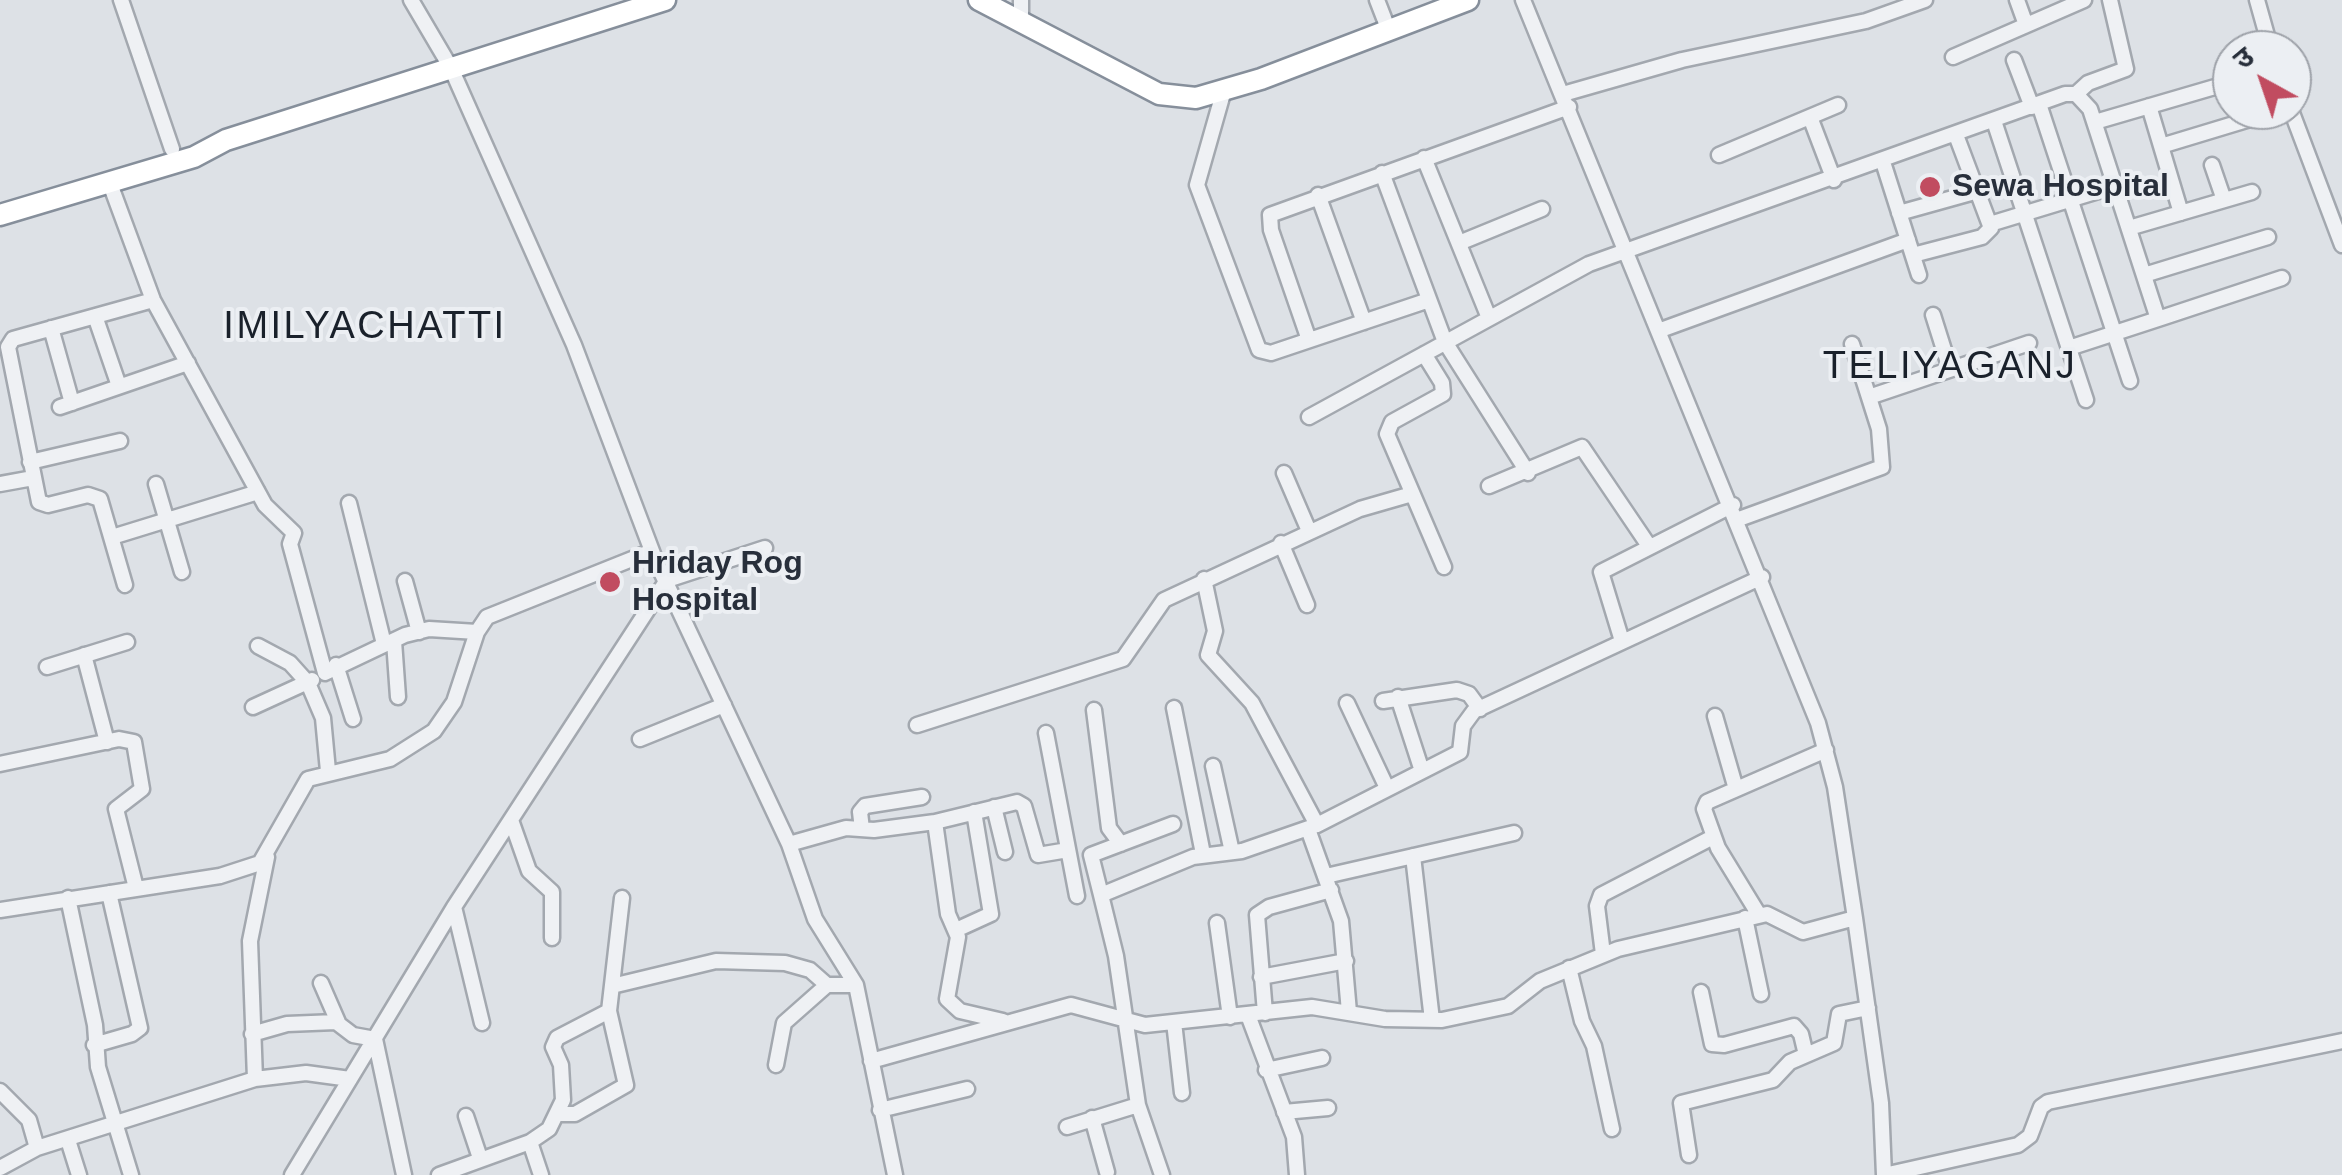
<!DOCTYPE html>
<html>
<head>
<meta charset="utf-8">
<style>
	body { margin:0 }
	#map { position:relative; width:2342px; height:1175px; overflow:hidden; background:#dde1e6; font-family:Arial,"Noto Sans Devanagari",sans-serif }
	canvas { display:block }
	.north { position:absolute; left:2212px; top:30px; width:100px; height:100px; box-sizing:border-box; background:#eceff3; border:2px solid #9ea2a9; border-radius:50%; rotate:320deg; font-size:28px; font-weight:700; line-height:40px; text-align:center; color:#282f3b }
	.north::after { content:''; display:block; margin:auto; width:35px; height:45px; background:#c14c60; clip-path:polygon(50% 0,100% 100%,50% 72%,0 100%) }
</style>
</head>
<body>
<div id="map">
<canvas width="2342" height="1175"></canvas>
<div class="north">उ</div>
</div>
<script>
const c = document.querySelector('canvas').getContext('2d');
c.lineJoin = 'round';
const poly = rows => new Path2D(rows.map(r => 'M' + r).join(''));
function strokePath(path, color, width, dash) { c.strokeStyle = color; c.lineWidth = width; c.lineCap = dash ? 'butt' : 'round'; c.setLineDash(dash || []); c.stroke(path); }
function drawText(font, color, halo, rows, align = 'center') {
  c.font = font + ' Arial,sans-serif'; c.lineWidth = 8; c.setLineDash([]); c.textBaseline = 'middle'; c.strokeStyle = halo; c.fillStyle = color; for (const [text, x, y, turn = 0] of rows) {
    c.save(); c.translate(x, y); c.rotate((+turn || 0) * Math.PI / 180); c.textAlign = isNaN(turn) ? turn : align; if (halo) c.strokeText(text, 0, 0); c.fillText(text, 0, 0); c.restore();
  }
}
const minor = poly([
	[121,0,172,149],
	[411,0,451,68,574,345,655,559,789,844,815,919,856,985,895,1175],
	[1377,0,1389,31],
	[1523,0,1818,723,1835,787,1855,918,1881,1103,1884,1175],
	[2017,0,2026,25],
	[2257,0,2271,50],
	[1021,22,1021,0],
	[1953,57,2084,0],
	[2014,60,2032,107],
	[1224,90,1197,185,1259,350,1271,353,1429,300],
	[1563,94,1682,60,1866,21,1925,0],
	[2076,94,2088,83,2126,69,2110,0],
	[2039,104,2130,381],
	[2149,106,2181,213],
	[2291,110,2342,245],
	[1810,117,1834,180],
	[1994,121,2086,400],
	[2095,122,2232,82],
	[2161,146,2280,110],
	[1719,155,1838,105],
	[1424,158,1489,318],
	[1883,162,1919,275],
	[2212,165,2224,200],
	[1382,173,1445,342,1528,473],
	[109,181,153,300,265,505,294,533,290,544,325,673,405,635,429,629,477,632],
	[1318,195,1364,322],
	[1899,213,1978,191],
	[1990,224,2115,186],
	[2129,228,2252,192],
	[1459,243,1542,209],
	[1913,255,1982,237,1991,228,1956,135],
	[2144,275,2268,237],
	[1933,315,1950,369],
	[95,316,119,386],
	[51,328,72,403],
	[1658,331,1908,240],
	[1309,340,1271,230,1270,215,1569,107],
	[2069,348,2158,319],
	[1424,354,1442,383,1443,394,1392,422,1387,434,1444,567],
	[1869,397,2029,343],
	[60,407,188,363],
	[1309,417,1589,264,2065,94,2076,94,2090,109,2158,319,2282,278],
	[30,462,120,441],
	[1284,473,1309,531],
	[0,484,33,478],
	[156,484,182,572],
	[1489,486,1582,447,1649,546],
	[349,503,384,644],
	[1739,519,1882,467,1879,429,1852,344],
	[112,537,258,492],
	[1281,543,1307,605],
	[1204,579,1215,631,1208,655,1252,703,1317,825],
	[405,581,419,632],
	[125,585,100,499,88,495,48,505,39,502,8,347,13,339,153,300],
	[394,641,398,697],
	[1622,641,1601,572,1733,505],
	[258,646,290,663,308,683,323,718,328,771],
	[84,655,107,742],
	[336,665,353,719],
	[47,667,127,642],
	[1398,697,1422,771],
	[1383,701,1457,690,1469,694,1480,709],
	[1347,703,1387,788],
	[253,707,312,680],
	[1174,708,1203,854],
	[1094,710,1109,828,1121,844],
	[1715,716,1736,789],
	[917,725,1123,659,1164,600,1360,509,1412,494],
	[1046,733,1077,896],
	[640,739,724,705],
	[0,764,119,739,134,742,142,789,116,809,136,888],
	[1213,766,1232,852],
	[994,807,1005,852],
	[511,820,529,871,552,892,552,938],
	[935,822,948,914,958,937,947,999,960,1011,1003,1021],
	[862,829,860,812,865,806,922,797],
	[1308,829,1341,921,1349,1012],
	[789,844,846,828,874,830,935,822,1017,802,1024,806,1038,855,1068,850],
	[1413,856,1432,1020],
	[1326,876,1514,833],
	[1101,895,1091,855,1173,824],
	[68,898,95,1025,98,1067,131,1175],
	[454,907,482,1023],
	[0,910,220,876,260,863,308,779,390,759,434,731,454,702,477,632,487,617,652,551],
	[1759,915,1718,848,1704,809,1707,802,1826,750],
	[1745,918,1761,994],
	[1217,923,1230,1017],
	[956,930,991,914,974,812],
	[1603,954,1597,906,1601,895,1713,837],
	[1569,968,1582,1021,1594,1046,1612,1129],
	[1261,977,1346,961],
	[321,983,338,1022],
	[612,986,716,961,785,963,810,970,827,985,856,985],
	[1701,992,1712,1044,1724,1045,1794,1026,1801,1034,1806,1055],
	[1265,1013,1257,915,1269,907,1331,890],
	[1248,1015,1294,1137,1297,1175],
	[1174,1022,1182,1093],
	[252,1034,287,1024,336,1022,353,1035,375,1039,404,1175],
	[94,1045,132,1034,140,1028,109,893],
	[871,1061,1071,1005,1145,1025,1312,1007,1385,1019,1442,1020,1508,1006,1540,981,1618,949,1767,914,1803,932,1855,918],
	[776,1065,784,1023,827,985],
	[1266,1070,1322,1058],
	[255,1079,250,941,267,857],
	[0,1091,29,1120,37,1148],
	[880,1110,967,1089],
	[1284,1112,1328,1108],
	[559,1114,575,1114,626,1085,609,1011,622,898],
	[466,1116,480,1158],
	[1092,1118,1107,1172],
	[1067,1127,1138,1105],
	[68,1140,79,1175],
	[530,1142,541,1175],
	[1689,1155,1681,1103,1773,1080,1790,1062,1834,1043,1839,1014,1868,1008],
	[0,1168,37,1148,255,1079,306,1073,350,1079],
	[292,1175,454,907,667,580,765,548],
	[439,1175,530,1142,549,1129,563,1100,561,1065,553,1047,557,1038,609,1011],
	[1162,1175,1138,1105,1116,956,1101,895,1193,857,1242,851,1317,825,1460,752,1463,726,1474,711,1762,577],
	[1884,1175,2018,1145,2030,1136,2041,1107,2048,1102,2342,1041]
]);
const highway = poly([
	[979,0,1159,94,1196,98,1261,79,1468,0],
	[0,215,194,157,226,140,665,0]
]);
const markers = [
	[1930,187,12,"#c14c60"],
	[610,582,12,"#c14c60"]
];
const poiNames = [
	["Sewa Hospital",1952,187],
	["Hriday Rog",632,564],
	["Hospital",632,601]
];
const quarterNames = [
	["IMILYACHATTI",365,328],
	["TELIYAGANJ",1950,368]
];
strokePath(minor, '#a3a8af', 19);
strokePath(highway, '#868f9b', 25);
strokePath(minor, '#eff1f4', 14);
strokePath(highway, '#fff', 20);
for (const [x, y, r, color] of markers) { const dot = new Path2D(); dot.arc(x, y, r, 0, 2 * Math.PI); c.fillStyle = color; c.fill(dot); strokePath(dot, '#eceff3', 4); }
drawText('bold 32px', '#282f3b', '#eceff3', poiNames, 'left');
c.letterSpacing = '2.5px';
drawText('38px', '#1a212b', '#eceff3', quarterNames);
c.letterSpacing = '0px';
</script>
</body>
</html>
